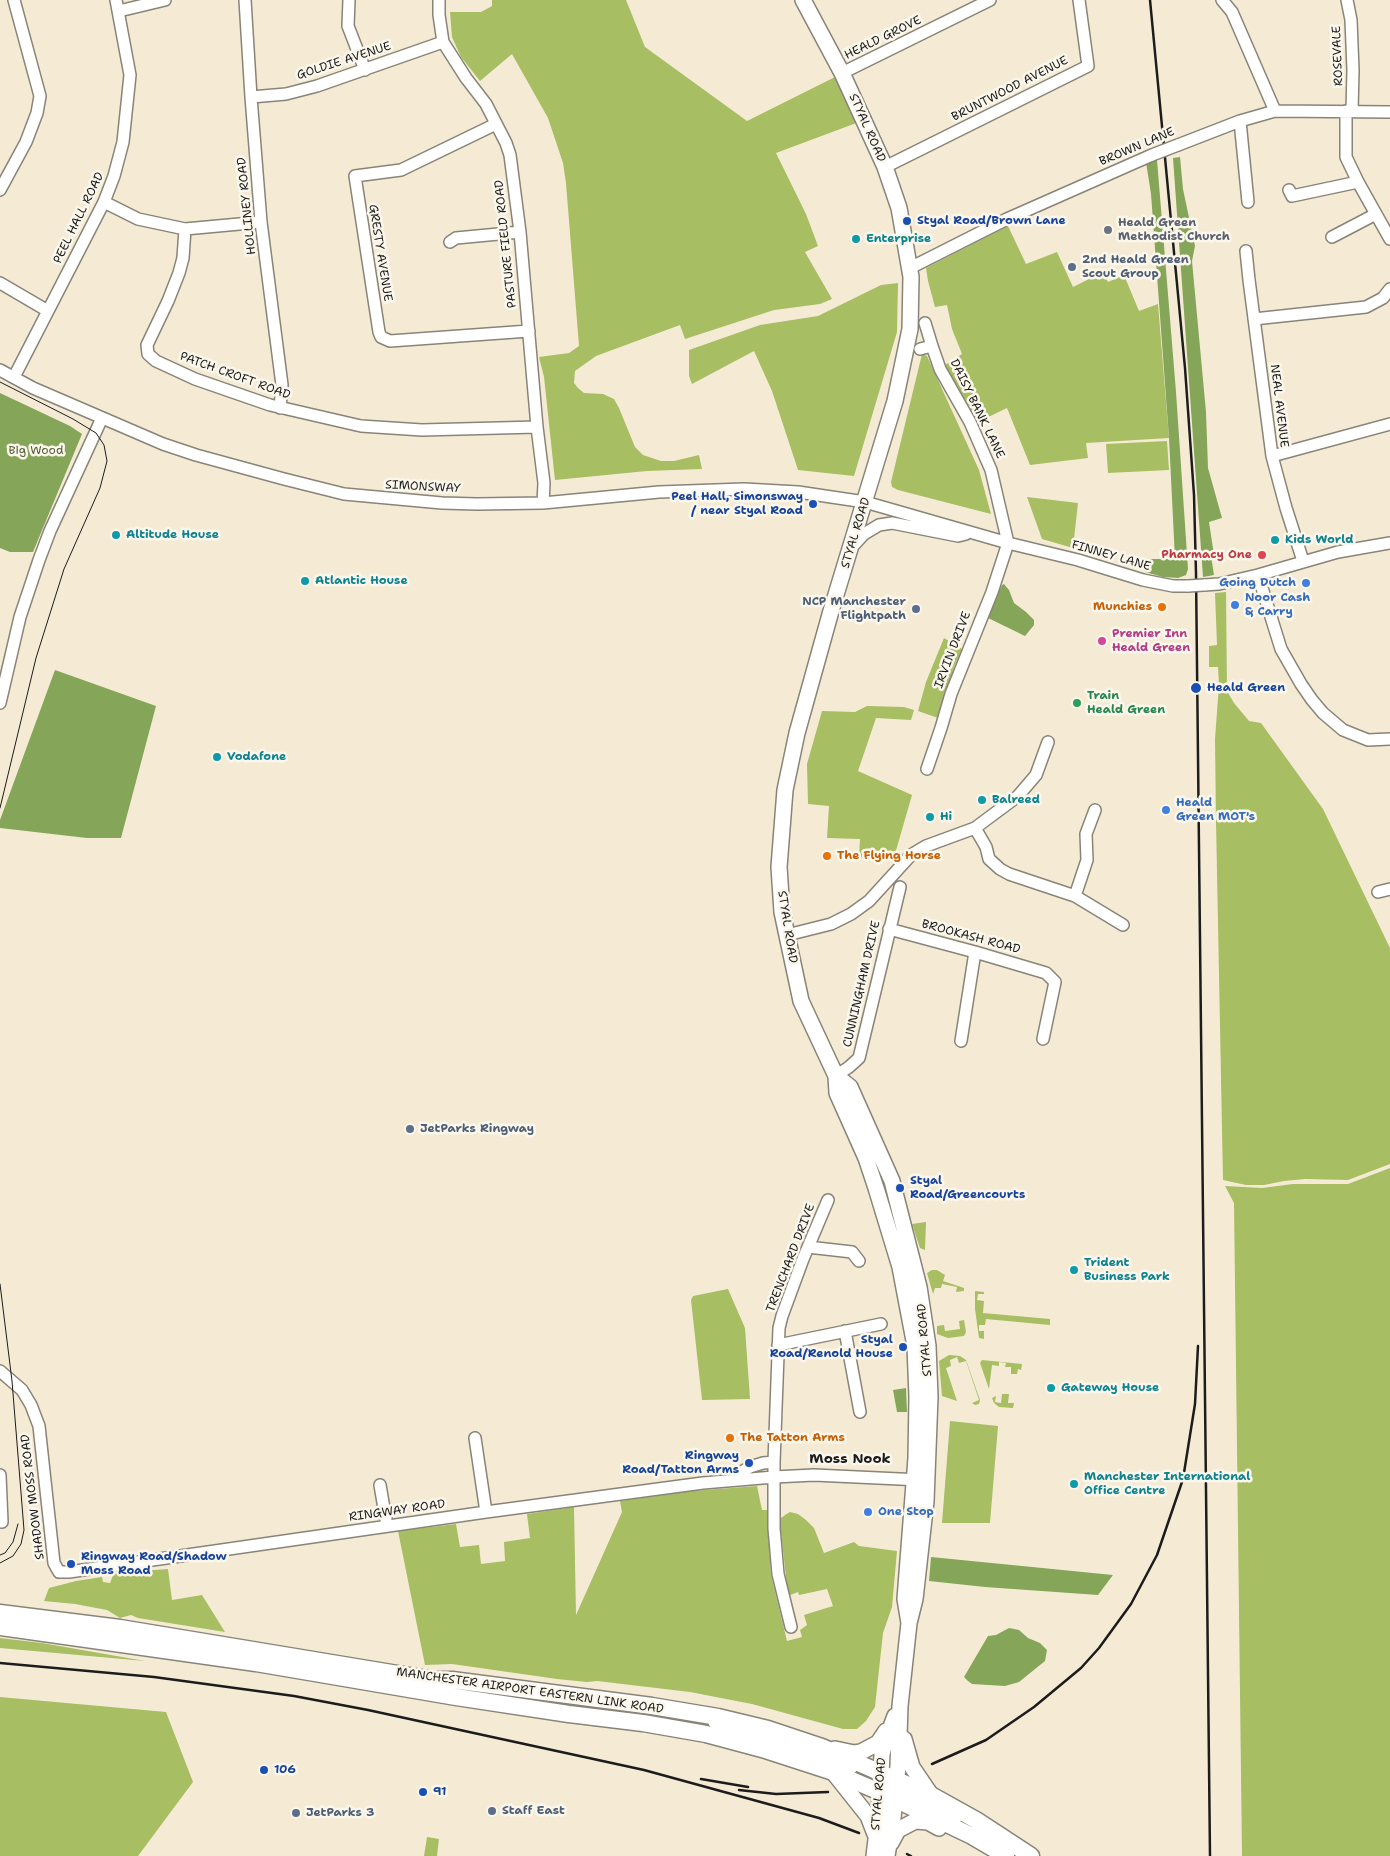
<!DOCTYPE html>
<html>
<head>
<meta charset="utf-8">
<style>
	body { margin:0 }
	canvas { display:block; background:#f5ebd5 }
</style>
</head>
<body>
<canvas width="1390" height="1856"></canvas>
<script>
const c = document.querySelector('canvas').getContext('2d');
c.lineJoin = 'round';
function fillPath(path, color) { c.fillStyle = color; c.fill(path, 'evenodd'); }
const poly = rows => new Path2D(rows.map(r => 'M' + r).join(''));
function strokePath(path, color, width, dash) { c.strokeStyle = color; c.lineWidth = width; c.lineCap = dash ? 'butt' : 'round'; c.setLineDash(dash || []); c.stroke(path); }
function drawText(font, color, halo, rows, align = 'center') {
  c.font = font + ' "Shantell Sans",sans-serif'; c.lineWidth = 5; c.setLineDash([]); c.textBaseline = 'middle'; c.strokeStyle = halo; c.fillStyle = color; for (const [text, x, y, turn = 0] of rows) {
    c.save(); c.translate(x, y); c.rotate((+turn || 0) * Math.PI / 180); c.textAlign = isNaN(turn) ? turn : align; if (halo) c.strokeText(text, 0, 0); c.fillText(text, 0, 0); c.restore();
  }
}
const green = poly([
	[492,0,626,0,645,47,747,121,837,76,859,122,776,153,806,214,818,246,805,252,832,299,820,304,774,310,685,339,680,325,596,356,575,371,574,383,578,388,584,393,603,394,614,399,619,408,635,447,643,455,661,461,674,461,699,455,702,469,647,471,555,480,544,377,539,357,569,353,579,346,566,183,563,163,548,118,512,54,480,81,461,57,452,37,450,12,481,12,492,6],
	[1008,226,1026,264,1057,252,1073,287,1103,272,1108,282,1124,275,1139,311,1158,304,1169,438,1086,443,1088,458,1030,465,1007,408,978,422,945,365,962,354,952,329,947,305,935,307,928,281,926,268],
	[898,283,897,332,854,476,798,470,772,391,754,351,692,384,689,376,689,350,760,325,818,316,881,285],
	[922,354,927,356,979,470,991,514,898,490,892,487,891,482],
	[1167,441,1169,470,1108,473,1106,444],
	[1027,497,1078,503,1073,548,1042,539],
	[1226,592,1227,691,1234,703,1249,721,1261,723,1323,809,1390,948,1390,1164,1348,1180,1305,1179,1284,1181,1264,1185,1246,1185,1223,1180,1216,821,1215,739,1219,685,1218,667,1209,667,1209,646,1217,645,1215,593],
	[944,638,962,649,954,667,938,718,918,711,926,682],
	[867,706,904,707,914,710,911,720,876,718,858,771,912,795,893,861,859,858,860,839,827,838,829,806,808,804,807,764,822,711,855,712],
	[1390,1168,1390,1856,1242,1856,1234,1203,1225,1186,1262,1188,1293,1184,1348,1184],
	[926,1222,925,1250,920,1248,912,1224],
	[932,1270,937,1270,945,1275,943,1281,964,1288,964,1291,956,1292,957,1287,942,1284,941,1288,935,1288,933,1294,927,1273],
	[728,1289,745,1328,750,1399,702,1400,691,1300,693,1296],
	[975,1291,984,1292,984,1294,978,1294,977,1300,984,1301,983,1313,1050,1319,1050,1325,986,1319,985,1325,979,1325,979,1331,984,1331,984,1339,979,1338,975,1309],
	[964,1320,966,1332,964,1336,948,1338,937,1334,937,1326,944,1325,945,1331,960,1329,959,1321],
	[949,1355,960,1356,966,1360,980,1400,979,1404,975,1405,972,1403,979,1400,966,1361,959,1363,957,1357,950,1360,951,1366,946,1368,957,1401,942,1396,939,1361],
	[982,1360,1022,1364,1021,1370,1018,1369,1017,1374,1011,1374,1011,1367,1005,1367,1006,1363,999,1362,999,1366,992,1365,989,1389,980,1363],
	[1002,1394,1009,1394,1008,1403,1014,1403,1013,1408,999,1407,994,1403,992,1398,996,1396,995,1402,1001,1403],
	[950,1421,998,1426,990,1523,942,1523],
	[757,1486,762,1510,767,1510,771,1575,787,1641,802,1637,800,1630,807,1625,804,1615,833,1606,827,1589,799,1595,798,1592,788,1596,781,1532,781,1518,785,1515,790,1512,798,1514,806,1520,814,1528,824,1553,854,1542,859,1546,897,1551,892,1607,883,1633,875,1707,866,1721,857,1729,843,1729,752,1704,690,1692,597,1681,587,1682,557,1679,452,1664,425,1665,398,1531,456,1524,460,1547,479,1545,481,1564,505,1561,504,1542,530,1538,527,1514,574,1507,576,1615,622,1512,620,1501,692,1491],
	[168,1569,172,1600,202,1595,225,1632,138,1618,131,1615,120,1618,107,1610,75,1604,44,1601,49,1588,76,1581,102,1577,103,1582,110,1583,114,1573],
	[0,1638,42,1643,145,1661,0,1648],
	[0,1697,166,1712,193,1782,138,1856,0,1856],
	[427,1837,439,1839,437,1856,424,1856]
]);
const forest = poly([
	[1180,157,1183,189,1195,246,1192,261,1206,412,1208,468,1222,518,1209,522,1214,555,1211,556,1214,575,1203,577,1173,158],
	[1157,160,1176,392,1188,569,1186,575,1178,578,1163,577,1145,572,1142,567,1144,561,1148,559,1175,559,1169,438,1151,194,1146,162],
	[0,393,70,426,82,434,33,552,10,552,0,548],
	[1004,584,1009,590,1014,603,1026,612,1034,620,1034,625,1025,636,986,617,1002,585],
	[55,670,156,706,121,838,87,838,0,828,0,820],
	[906,1388,907,1412,897,1412,893,1390],
	[931,1557,1113,1575,1098,1595,985,1587,929,1581],
	[1009,1628,1019,1630,1028,1638,1040,1643,1047,1650,1045,1661,1019,1682,1005,1686,972,1684,968,1681,964,1677,988,1636,996,1635]
]);
const minor = poly([
	[245,0,251,97,261,222,282,385,280,408],
	[349,0,348,26,365,70],
	[439,0,439,15,443,42,466,78,486,104,506,143,510,155,520,232,537,427,544,483,543,503],
	[1222,0,1232,12,1275,111],
	[1347,0,1351,20,1353,70,1352,111],
	[119,11,165,0],
	[842,73,990,0],
	[251,97,286,94,317,86,443,42],
	[1346,111,1346,157,1358,182,1390,239],
	[1240,121,1248,202],
	[496,124,401,170,355,176,379,332,381,337,390,341,529,331],
	[1178,145,1240,121,1275,111,1390,112],
	[885,167,1088,66,1079,0],
	[0,190,26,142,37,113,40,96,14,0],
	[1289,190,1292,196,1358,182],
	[104,202,138,219,185,229,261,222],
	[185,229,183,258,179,273,168,301,147,345,148,354,156,361,195,379,270,405,361,426,422,430,537,427],
	[1332,237,1376,214],
	[450,242,456,238,520,232],
	[1246,251,1249,280,1272,456,1286,508,1303,561],
	[910,268,1007,219,1152,155],
	[0,283,48,311],
	[1254,319,1366,307,1383,298,1390,289],
	[920,349,932,346,925,323],
	[0,370,33,388,163,444,196,455,284,479,344,494,442,503,477,504,543,503,659,492,744,489,798,492,865,502,1008,543,1078,560,1143,580,1173,586,1188,586],
	[14,377,104,202,114,176,123,142,130,75,116,0],
	[1272,456,1390,424],
	[852,547,864,534,879,525,892,523,958,536,966,534],
	[1258,575,1281,649,1301,684,1312,700,1323,713,1343,730,1368,740,1390,739],
	[1204,585,1219,584,1258,575,1338,552,1390,543],
	[0,703,20,617,39,560,50,531,102,418],
	[927,769,941,728,951,694,992,592,1008,543,991,470,970,422,940,369,932,346],
	[975,828,986,847,989,859,1000,869,1009,874,1075,896,1123,925],
	[1378,892,1390,889],
	[1075,896,1087,860,1086,834,1095,810],
	[889,929,975,952,1046,973,1055,982,1043,1039],
	[787,935,831,924,851,914,869,901,911,855,926,846,975,828,1018,796,1036,775,1048,742],
	[961,1041,975,952],
	[836,1076,849,1067,859,1058,900,887],
	[808,1247,852,1252,859,1261],
	[845,1331,860,1412],
	[778,1345,881,1324],
	[0,1371,22,1390,31,1405,39,1426,54,1563,59,1572,69,1572,486,1512,703,1483,774,1477,814,1475,921,1480],
	[475,1438,486,1512],
	[0,1475,2,1522],
	[740,1480,740,1473,750,1467,763,1463,774,1462],
	[380,1485,387,1526],
	[791,1627,778,1574,774,1528,774,1462,779,1328,782,1316,803,1259,828,1200]
]);
const major = poly([
	[803,0,842,73,885,167,899,208,911,277,910,329,895,401,831,611,797,733,785,790,779,867,782,912,801,1001,836,1076,837,1093,866,1158,876,1188,900,1267,915,1346,917,1397,916,1458,905,1599,909,1623],
	[836,1076,850,1087,892,1181,919,1287,928,1346,930,1397,926,1501,915,1599,909,1623,900,1706,898,1766,893,1818,887,1856],
	[716,1722,741,1732,804,1750,850,1767],
	[904,1739,912,1767,931,1795],
	[835,1749,854,1753,861,1752,878,1743,886,1731],
	[833,1772,868,1816,875,1834],
	[888,1784,953,1820],
	[891,1843,898,1830,915,1821,928,1822,939,1828],
	[874,1856,879,1815,882,1754,885,1743,895,1716]
]);
const highway = poly([
	[0,1613,120,1628,434,1680,452,1680,652,1706,718,1717,768,1729,822,1747,931,1795,976,1820,1031,1856],
	[0,1627,256,1663,456,1697,569,1714,643,1723,706,1734,762,1749,833,1772,880,1792,972,1836,1006,1856]
]);
const tram = poly([
	[0,382,73,419,96,433,104,445,107,461,100,488,64,569,36,658,0,808],
	[0,1284,12,1381,24,1530,21,1544,13,1556,0,1563],
	[0,1555,5,1553,13,1542,18,1524]
]);
const rail = poly([
	[1150,0,1185,368,1194,495,1196,573,1210,1856],
	[0,1663,154,1677,294,1696,368,1710,644,1770,819,1818,859,1833],
	[932,1764,986,1740,1034,1707,1081,1668,1099,1648,1131,1604,1157,1555,1183,1479,1195,1404,1198,1346],
	[701,1779,748,1787],
	[739,1790,776,1794,828,1792],
	[907,1854,911,1856]
]);
const minorBridge = poly([
	[1152,155,1178,145],
	[1188,586,1204,585]
]);
const markers = [
	[907,221,5,"#1a4fb4"],
	[1108,230,5,"#6b7280"],
	[856,239,5,"#0f9aa8"],
	[1072,267,5,"#5c6f8a"],
	[813,504,5,"#1a4fb4"],
	[116,535,5,"#0f9aa8"],
	[1275,540,5,"#0f9aa8"],
	[1262,555,5,"#e0444e"],
	[305,581,5,"#0f9aa8"],
	[1306,583,5,"#3f7fe0"],
	[1235,605,5,"#3f7fe0"],
	[1162,607,5,"#e8710a"],
	[916,609,5,"#5c6f8a"],
	[1102,641,5,"#d1479c"],
	[1196,688,6,"#1a4fb4"],
	[1077,703,5,"#2e9e5b"],
	[217,757,5,"#0f9aa8"],
	[982,800,5,"#0f9aa8"],
	[1166,810,5,"#3f7fe0"],
	[930,817,5,"#0f9aa8"],
	[827,856,5,"#e8710a"],
	[410,1129,5,"#5c6f8a"],
	[900,1188,5,"#1a4fb4"],
	[1074,1270,5,"#0f9aa8"],
	[903,1347,5,"#1a4fb4"],
	[1051,1388,5,"#0f9aa8"],
	[730,1438,5,"#e8710a"],
	[749,1463,5,"#1a4fb4"],
	[1074,1484,5,"#0f9aa8"],
	[868,1512,5,"#3f7fe0"],
	[71,1564,5,"#1a4fb4"],
	[264,1770,5,"#1a4fb4"],
	[423,1792,5,"#1a4fb4"],
	[492,1811,5,"#5c6f8a"],
	[296,1813,5,"#5c6f8a"]
];
const streetNames = [
	["HEALD GROVE",883,38,-26],
	["ROSEVALE",1338,56,-92],
	["GOLDIE AVENUE",344,61,-18],
	["BRUNTWOOD AVENUE",1010,89,-27],
	["STYAL ROAD",867,128,66],
	["BROWN LANE",1137,147,-23],
	["HOLLINEY ROAD",247,206,-96],
	["PEEL HALL ROAD",79,218,-64],
	["PASTURE FIELD ROAD",506,244,-96],
	["GRESTY AVENUE",380,253,81],
	["PATCH CROFT ROAD",235,376,20],
	["NEAL AVENUE",1279,406,83],
	["DAISY BANK LANE",977,409,64],
	["SIMONSWAY",423,487,3],
	["STYAL ROAD",856,533,-73],
	["FINNEY LANE",1111,556,16],
	["IRVIN DRIVE",953,650,-69],
	["STYAL ROAD",787,927,81],
	["BROOKASH ROAD",971,937,15],
	["CUNNINGHAM DRIVE",862,984,-77],
	["TRENCHARD DRIVE",791,1258,-69],
	["STYAL ROAD",925,1340,-95],
	["SHADOW MOSS ROAD",33,1497,-97],
	["RINGWAY ROAD",397,1511,-8],
	["MANCHESTER AIRPORT EASTERN LINK ROAD",530,1691,8],
	["STYAL ROAD",879,1794,-85]
];
const transitNames = [
	["Styal Road/Brown Lane",917,221],
	["Peel Hall, Simonsway",803,497,"right"],
	["/ near Styal Road",803,511,"right"],
	["Heald Green",1207,688],
	["Styal",910,1181],
	["Road/Greencourts",910,1195],
	["Styal",893,1340,"right"],
	["Road/Renold House",893,1354,"right"],
	["Ringway",739,1456,"right"],
	["Road/Tatton Arms",739,1470,"right"],
	["Ringway Road/Shadow",81,1557],
	["Moss Road",81,1571],
	["106",274,1770],
	["91",433,1792]
];
const worshipNames = [
	["Heald Green",1118,223],
	["Methodist Church",1118,237]
];
const cultureNames = [
	["Enterprise",866,239],
	["Altitude House",126,535],
	["Kids World",1285,540],
	["Atlantic House",315,581],
	["Vodafone",227,757],
	["Balreed",992,800],
	["Hi",940,817],
	["Trident",1084,1263],
	["Business Park",1084,1277],
	["Gateway House",1061,1388],
	["Manchester International",1084,1477],
	["Office Centre",1084,1491]
];
const serviceNames = [
	["2nd Heald Green",1082,260],
	["Scout Group",1082,274],
	["NCP Manchester",906,602,"right"],
	["Flightpath",906,616,"right"],
	["JetParks Ringway",420,1129],
	["Staff East",502,1811],
	["JetParks 3",306,1813]
];
const parkNames = [
	["Big Wood",36,451]
];
const healthNames = [
	["Pharmacy One",1252,555]
];
const shopNames = [
	["Going Dutch",1296,583,"right"],
	["Noor Cash",1245,598],
	["& Carry",1245,612],
	["Heald",1176,803],
	["Green MOT's",1176,817],
	["One Stop",878,1512]
];
const foodNames = [
	["Munchies",1152,607,"right"],
	["The Flying Horse",837,856],
	["The Tatton Arms",740,1438]
];
const hotelNames = [
	["Premier Inn",1112,634],
	["Heald Green",1112,648]
];
const leisureNames = [
	["Train",1087,696],
	["Heald Green",1087,710]
];
const neighbourhoodNames = [
	["Moss Nook",850,1459]
];
fillPath(green, '#a7be63');
fillPath(forest, '#85a559');
strokePath(minor, '#888478', 14);
strokePath(major, '#888478', 18);
strokePath(highway, '#888478', 19);
strokePath(minor, '#fff', 11);
strokePath(major, '#fff', 15);
strokePath(highway, '#fff', 16);
strokePath(tram, '#1c1c1c', 1);
strokePath(rail, '#1c1c1c', 2.5);
strokePath(minorBridge, '#888478', 14, []);
strokePath(minorBridge, '#fff', 11);
for (const [x, y, r, color] of markers) { const dot = new Path2D(); dot.arc(x, y, r, 0, 2 * Math.PI); c.fillStyle = color; c.fill(dot); strokePath(dot, '#fbf7ec', 2); }
drawText('12px', '#1c1c1c', '#fbf7ec', streetNames);
drawText('bold 12px', '#164399', '#fbf7ec', transitNames, 'left');
drawText('bold 12px', '#5b616d', '#fbf7ec', worshipNames, 'left');
drawText('bold 12px', '#0d838f', '#fbf7ec', cultureNames, 'left');
drawText('bold 12px', '#4e5e75', '#fbf7ec', serviceNames, 'left');
drawText('12px', '#545d38', '#fbf7ec', parkNames);
drawText('bold 12px', '#be3a42', '#fbf7ec', healthNames, 'right');
drawText('bold 12px', '#366cbe', '#fbf7ec', shopNames, 'left');
drawText('bold 12px', '#c56008', '#fbf7ec', foodNames, 'left');
drawText('bold 12px', '#b23c85', '#fbf7ec', hotelNames, 'left');
drawText('bold 12px', '#27864d', '#fbf7ec', leisureNames, 'left');
drawText('bold 14px', '#1c1c1c', '#fbf7ec', neighbourhoodNames);
</script>
</body>
</html>
